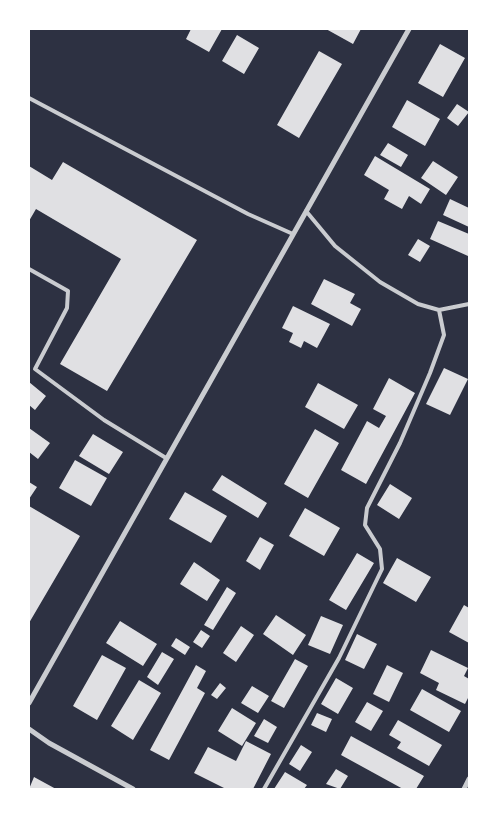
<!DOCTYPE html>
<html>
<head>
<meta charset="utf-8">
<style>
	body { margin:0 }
	#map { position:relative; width:498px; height:818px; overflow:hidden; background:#2d3142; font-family:Montserrat,sans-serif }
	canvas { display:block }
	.frame { position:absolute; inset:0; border:30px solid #fff; pointer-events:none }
</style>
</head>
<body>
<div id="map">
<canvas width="498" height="818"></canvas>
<div class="frame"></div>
</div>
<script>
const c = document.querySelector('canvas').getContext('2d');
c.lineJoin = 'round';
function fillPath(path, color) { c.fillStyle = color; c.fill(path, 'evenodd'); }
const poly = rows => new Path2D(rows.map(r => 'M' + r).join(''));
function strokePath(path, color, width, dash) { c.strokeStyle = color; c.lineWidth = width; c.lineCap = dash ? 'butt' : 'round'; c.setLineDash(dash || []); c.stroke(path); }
const building = poly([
	[191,29,222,29,209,52,186,39],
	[326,29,361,29,353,44],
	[237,35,259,48,244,74,222,61],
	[440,44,465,58,443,97,418,83],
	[319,51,342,64,299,138,277,125],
	[407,100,440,119,425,146,392,127],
	[457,104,469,112,458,126,447,118],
	[388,143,408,155,401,167,380,155],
	[375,156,430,189,421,204,409,196,402,209,384,199,389,190,364,175],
	[433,161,458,177,446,195,421,178],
	[63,162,197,240,107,391,60,364,121,259,36,209,29,221,29,166,52,180],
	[450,199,469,208,469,227,443,215],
	[438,221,469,234,468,256,430,239],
	[418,239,430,246,420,262,408,255],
	[324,279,355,294,350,303,361,309,352,326,311,304],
	[293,306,330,324,317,348,304,341,301,348,289,342,293,333,282,328],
	[444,368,468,379,450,415,426,404],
	[389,378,415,393,366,484,341,470,367,421,379,428,386,416,373,409],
	[29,382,46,396,35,410,29,405],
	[318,383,358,405,344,429,305,407],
	[29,428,50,443,38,459,29,452],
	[315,429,339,443,308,498,284,484],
	[93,434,123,452,109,474,79,456],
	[75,460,107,478,91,506,59,488],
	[222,475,267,503,258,518,212,490],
	[29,482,37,487,29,499],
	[390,484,412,498,399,519,377,505],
	[185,492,227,516,211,543,169,519],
	[29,506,80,536,29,623],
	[305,508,340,528,324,556,289,536],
	[260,537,274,545,260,570,246,561],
	[357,553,374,563,346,610,329,600],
	[397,558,431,577,416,602,383,583],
	[194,562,220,580,207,601,180,584],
	[227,587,236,593,213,630,204,625],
	[464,605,469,608,469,643,449,632],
	[276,615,306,635,293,655,263,634],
	[321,616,343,625,330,654,308,645],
	[120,621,157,644,143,666,106,643],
	[241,626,254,635,236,662,223,653],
	[201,630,210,636,202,648,193,642],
	[357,634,377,644,364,669,345,660],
	[176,638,190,647,185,655,171,646],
	[431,650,468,668,464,676,469,679,469,696,465,704,436,690,439,683,420,673],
	[162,652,174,659,158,685,147,677],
	[102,655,126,668,97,720,73,706],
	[295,659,308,666,284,708,271,701],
	[196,665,206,671,197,688,205,693,169,760,150,750],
	[387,665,403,673,389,702,373,694],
	[336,678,353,688,338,714,321,704],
	[139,680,161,693,133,740,111,726],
	[220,683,226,688,217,699,211,695],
	[252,686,269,696,258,713,241,703],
	[422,689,461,711,449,732,410,710],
	[367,702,383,711,371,731,355,722],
	[232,708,256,723,242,746,218,731],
	[317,713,332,719,326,732,311,725],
	[264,719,277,727,268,743,254,736],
	[398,720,442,745,429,766,397,748,401,742,389,735],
	[351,736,424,776,416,789,403,789,341,755],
	[246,741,271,754,253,789,226,789,194,773,208,747,236,761],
	[301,745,312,752,300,771,289,764],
	[336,769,348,776,340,789,326,784],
	[285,772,307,785,304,789,274,789],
	[34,777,56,789,29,789]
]);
const service = poly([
	[29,98,248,214,293,234],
	[306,211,335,246,380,282,418,304,439,310,469,304],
	[29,269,68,291,67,308,35,369,104,420,166,458],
	[264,789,339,658,382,569,380,549,365,525,367,508,400,443,430,373,444,335,439,310]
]);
const minor = poly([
	[29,703,409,29],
	[29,729,49,743,133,789],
	[464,789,469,779]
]);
fillPath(building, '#e0e0e3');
strokePath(service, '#caccd0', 4);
strokePath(minor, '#caccd0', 5);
</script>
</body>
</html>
